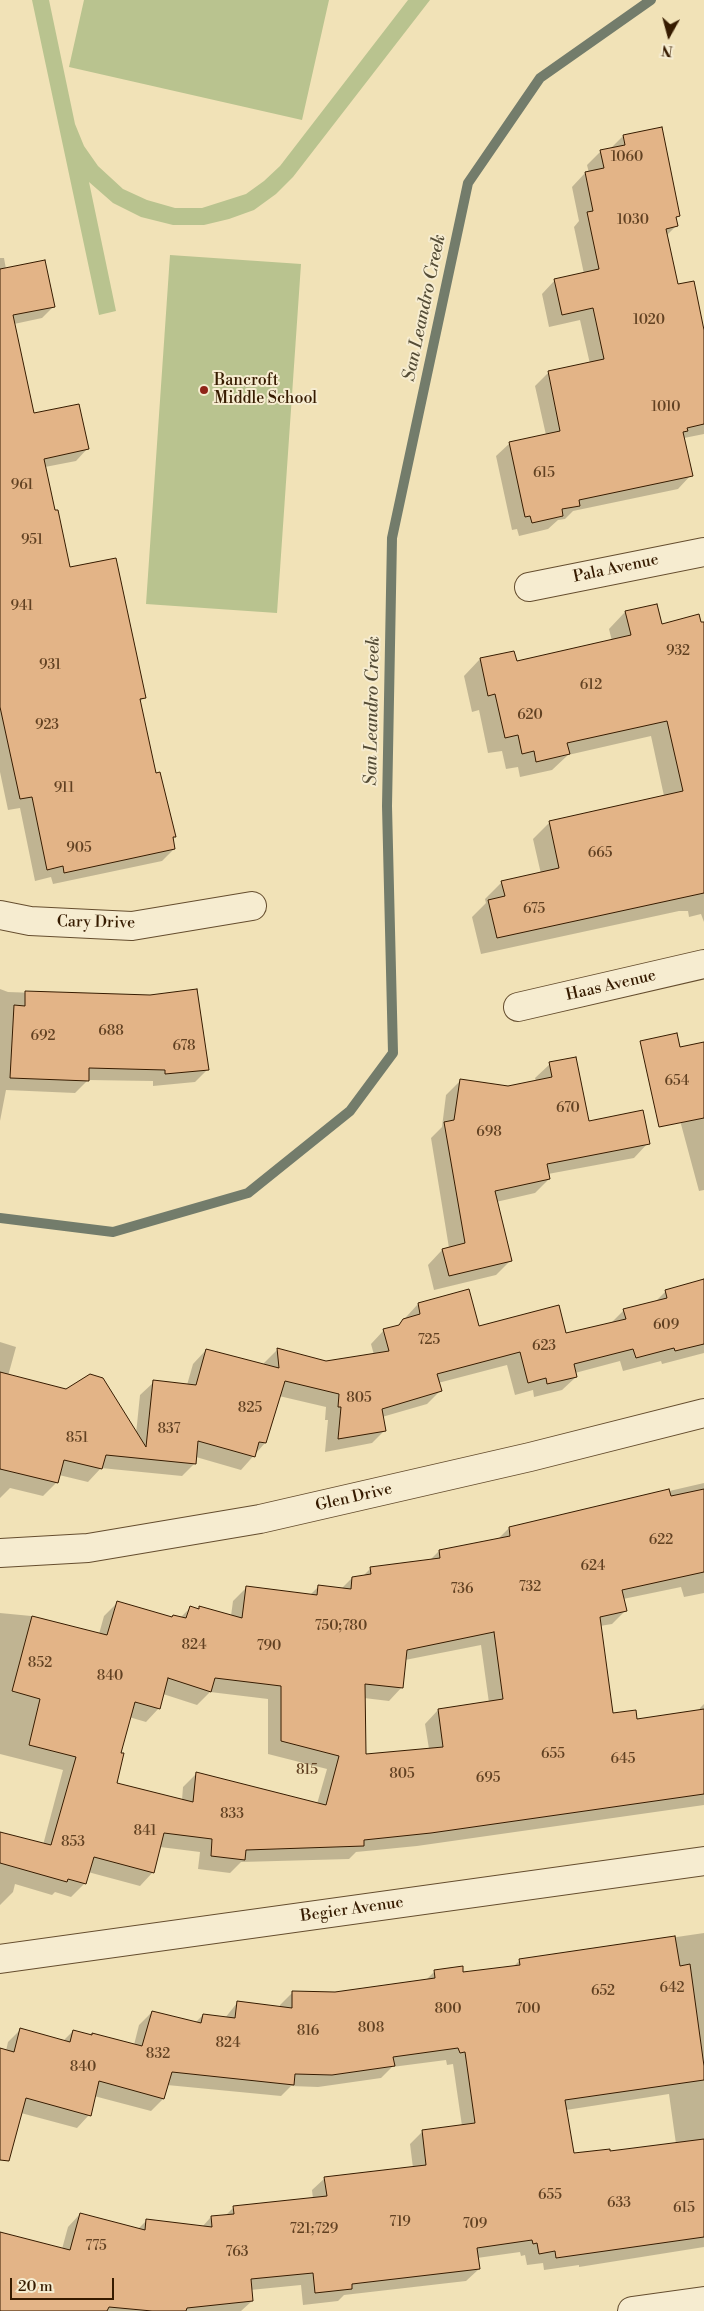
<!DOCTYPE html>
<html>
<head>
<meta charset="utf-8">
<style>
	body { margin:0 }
	#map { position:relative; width:704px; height:2311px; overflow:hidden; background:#f1e2b7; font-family:"Libre Bodoni",serif }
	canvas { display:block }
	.north { position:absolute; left:644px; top:10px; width:50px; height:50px; -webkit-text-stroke:4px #f6ecd0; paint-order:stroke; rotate:187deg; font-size:14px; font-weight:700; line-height:20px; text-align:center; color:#361b00 }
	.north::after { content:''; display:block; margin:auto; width:18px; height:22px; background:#361b00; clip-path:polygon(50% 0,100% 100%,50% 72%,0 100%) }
	.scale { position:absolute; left:10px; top:2278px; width:104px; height:22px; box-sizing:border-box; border:2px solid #361b00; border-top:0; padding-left:6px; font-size:15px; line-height:18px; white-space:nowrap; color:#361b00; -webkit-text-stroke:4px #f6ecd0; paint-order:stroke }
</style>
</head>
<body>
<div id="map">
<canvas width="704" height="2311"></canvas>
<div class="north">N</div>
<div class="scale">20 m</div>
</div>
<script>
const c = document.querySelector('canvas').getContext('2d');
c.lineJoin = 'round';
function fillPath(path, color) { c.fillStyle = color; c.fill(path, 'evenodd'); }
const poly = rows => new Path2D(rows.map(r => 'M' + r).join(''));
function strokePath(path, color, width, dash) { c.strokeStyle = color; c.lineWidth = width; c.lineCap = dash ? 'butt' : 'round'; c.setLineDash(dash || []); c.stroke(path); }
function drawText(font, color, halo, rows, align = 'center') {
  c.font = font + ' "Libre Bodoni",serif'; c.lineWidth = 4; c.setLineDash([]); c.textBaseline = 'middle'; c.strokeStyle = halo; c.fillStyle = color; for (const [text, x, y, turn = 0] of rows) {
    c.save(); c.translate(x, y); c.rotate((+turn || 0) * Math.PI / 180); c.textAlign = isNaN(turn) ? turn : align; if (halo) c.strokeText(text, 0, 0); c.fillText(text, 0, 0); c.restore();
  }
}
const green = poly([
	[32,0,49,0,75,124,84,146,98,166,123,189,147,200,175,208,202,208,246,194,264,181,280,166,408,0,430,0,293,177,276,194,254,210,229,219,204,225,173,225,141,217,113,203,89,182,116,311,99,315],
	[84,0,329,0,302,120,69,67],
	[170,255,301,264,277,613,146,604]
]);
const shadow = poly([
	[623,136,678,215,675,219,676,226,666,236,677,286,704,336,704,434,684,438,691,475,678,489,573,511,565,519,558,520,548,529,519,536,517,529,512,530,496,456,510,443,546,435,535,386,549,372,590,364,580,320,549,327,542,294,555,280,584,274,574,227,579,221,572,187,585,173,589,173,587,165,601,151,610,149],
	[0,258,4,258,6,269,54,306,42,318,14,324,33,415,87,449,76,461,45,467,54,512,69,569,144,697,140,702,155,774,167,808,169,808,175,836,172,839,174,849,162,861,53,884,51,877,35,881,20,808,8,810,0,772],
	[625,612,661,625,704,623,704,922,701,914,689,917,688,911,679,911,481,954,472,917,486,903,485,899,502,882,541,874,533,839,550,822,664,796,651,736,568,755,552,770,520,777,518,767,506,769,502,751,488,753,479,710,472,712,464,676,480,659,516,662,612,641,609,629],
	[0,989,8,992,150,997,207,1070,195,1082,153,1086,153,1081,88,1080,75,1093,6,1090,0,1121],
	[704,1044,704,1190,699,1191,664,1061],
	[550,1064,588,1122,648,1143,634,1158,548,1174,549,1179,535,1193,496,1202,511,1260,496,1275,434,1290,428,1265,442,1250,449,1248,431,1138,442,1127,446,1095,460,1081,508,1087,536,1081,535,1078],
	[704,1281,704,1353,662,1364,661,1361,623,1371,620,1361,575,1373,576,1377,562,1390,534,1397,533,1390,515,1395,507,1365,438,1383,440,1391,427,1404,382,1417,385,1430,372,1443,325,1452,328,1420,325,1420,326,1407,279,1396,265,1443,241,1470,196,1457,195,1463,182,1476,101,1468,88,1482,59,1475,57,1482,43,1496,10,1488,0,1498,0,1342,16,1347,8,1376,136,1434,140,1395,154,1382,187,1385,193,1364,206,1350,264,1365,264,1363,277,1350,326,1363,374,1355,371,1344,384,1330,396,1328,418,1304,468,1291,479,1327,565,1334,611,1323,624,1310,654,1303,666,1291],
	[704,1483,704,1593,684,1597,681,1587,623,1599,625,1611,612,1624,600,1626,612,1715,636,1720,700,1710,700,1708,704,1704,704,1805,417,1846,356,1852,349,1859,241,1862,230,1873,198,1869,200,1852,160,1847,153,1872,140,1886,88,1872,85,1883,71,1897,55,1892,52,1895,15,1884,13,1892,0,1905,0,1834,43,1845,63,1770,0,1754,0,1613,31,1616,99,1634,104,1616,117,1603,172,1618,180,1618,190,1608,197,1610,199,1608,231,1616,233,1601,247,1587,310,1595,319,1586,341,1589,352,1578,363,1576,371,1568,430,1560,439,1551,498,1539,509,1528],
	[481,1645,489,1703,438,1710,425,1724,429,1749,365,1755,364,1698,389,1701,402,1687,405,1660],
	[210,1692,268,1699,268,1754,327,1769,317,1804,197,1773,183,1787,182,1800,115,1783,120,1753,129,1717,146,1722,159,1708,163,1694,197,1705],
	[704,1933,704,2247,579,2267,579,2265,544,2270,543,2263,527,2265,525,2255,521,2256,520,2252,477,2258,479,2269,466,2281,344,2295,338,2301,303,2305,301,2285,250,2290,252,2301,241,2311,0,2311,0,2233,62,2249,68,2227,80,2214,137,2230,146,2221,202,2227,211,2217,225,2216,234,2207,313,2199,312,2190,325,2178,413,2168,410,2144,423,2131,462,2126,453,2064,447,2065,446,2060,392,2067,381,2078,318,2087,291,2086,281,2096,167,2085,163,2099,151,2111,94,2096,89,2115,77,2128,21,2113,0,2132,0,2050,6,2051,8,2042,21,2029,63,2041,73,2031,134,2045,139,2025,152,2012,195,2023,203,2015,225,2018,237,2003,280,2008,280,2005,293,1992,335,1994,425,1981,435,1971,462,1974,513,1967,520,1960],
	[669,2094,676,2144,609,2153,573,2154,566,2110]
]);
const stream = poly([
	[0,1218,113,1232,248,1193,350,1111,393,1053,387,806,392,538,468,183,540,78,651,0]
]);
const building = poly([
	[662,127,680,216,676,217,678,226,666,229,678,284,694,281,704,330,704,424,687,428,688,431,683,432,693,476,579,500,580,506,562,509,563,516,532,523,530,516,525,517,509,442,560,431,548,371,604,359,593,308,562,315,554,279,599,269,587,212,593,211,585,172,604,168,600,150,625,145,623,135,662,127],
	[45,260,55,307,13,315,34,413,79,404,89,449,44,459,55,510,58,510,70,567,116,558,146,698,140,699,156,773,160,772,176,837,173,837,175,849,64,873,63,866,47,870,32,797,20,799,0,707,0,269,45,260],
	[657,604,662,624,699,614,701,622,704,622,704,893,497,938,488,900,505,896,501,881,559,868,549,821,683,791,667,721,567,743,570,754,536,762,534,751,522,754,518,735,505,738,495,694,488,696,480,658,514,651,517,661,631,635,625,611,657,604],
	[197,989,209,1070,165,1074,165,1070,89,1068,89,1081,10,1078,14,1005,25,1006,25,991,150,995,197,989],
	[677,1033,680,1047,704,1042,704,1118,659,1127,640,1041,677,1033],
	[576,1057,589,1121,643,1110,650,1144,547,1164,550,1179,495,1191,512,1261,449,1276,442,1249,465,1243,444,1122,454,1120,460,1079,508,1086,552,1077,549,1062,576,1057],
	[704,1279,704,1344,675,1351,674,1348,636,1358,633,1349,574,1364,577,1377,547,1384,546,1378,528,1383,520,1352,437,1374,442,1391,382,1409,386,1431,338,1439,341,1407,338,1407,339,1394,285,1381,266,1443,259,1442,255,1457,198,1441,196,1464,106,1455,102,1469,64,1460,58,1483,0,1469,0,1372,66,1389,90,1374,103,1378,146,1447,153,1380,196,1385,206,1349,279,1368,277,1348,326,1361,389,1351,383,1329,399,1325,403,1319,420,1314,418,1303,469,1289,479,1326,559,1305,566,1333,626,1319,623,1309,667,1298,665,1290,704,1279],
	[669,1489,671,1496,704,1489,704,1572,622,1590,627,1611,600,1617,613,1713,636,1710,637,1719,704,1709,704,1794,431,1833,364,1840,364,1846,246,1850,245,1860,211,1856,212,1839,164,1833,154,1873,94,1857,86,1884,68,1879,67,1882,0,1863,0,1832,51,1845,76,1757,29,1745,40,1699,12,1691,32,1616,107,1635,117,1601,172,1617,173,1615,186,1618,190,1606,199,1609,199,1606,242,1618,246,1586,317,1595,318,1585,351,1589,352,1577,371,1574,370,1567,440,1558,439,1550,510,1536,509,1527,669,1489],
	[494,1632,503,1699,438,1709,443,1747,366,1754,365,1684,403,1688,407,1650,494,1632],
	[168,1678,211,1692,215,1678,281,1686,281,1741,339,1756,326,1805,196,1772,193,1802,117,1783,124,1753,121,1753,135,1702,160,1709,168,1678],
	[675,1936,680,1966,690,1964,704,2066,704,2080,565,2100,574,2153,610,2149,610,2151,704,2139,704,2237,556,2258,555,2251,539,2254,537,2243,533,2244,532,2240,477,2248,480,2269,352,2284,352,2289,315,2293,313,2273,251,2279,253,2301,187,2308,186,2311,152,2311,109,2307,107,2311,0,2311,0,2232,70,2250,80,2213,145,2230,146,2219,212,2227,211,2216,234,2214,233,2206,327,2196,324,2177,426,2165,422,2130,475,2123,465,2052,460,2053,458,2048,393,2057,395,2066,332,2075,295,2074,294,2085,172,2072,164,2099,99,2081,91,2116,26,2098,9,2161,0,2160,0,2048,14,2052,20,2028,70,2042,73,2030,92,2035,92,2033,142,2046,152,2011,201,2023,203,2014,235,2018,237,2001,292,2008,292,1991,335,1992,435,1978,434,1970,463,1966,463,1972,520,1965,519,1959,675,1936]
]);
const street = poly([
	[529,587,704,552],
	[0,915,30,921,132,926,252,906],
	[518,1007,704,964],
	[0,1553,88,1548,260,1519,530,1457,704,1413],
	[0,1959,704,1861],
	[632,2311,704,2301]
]);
const markers = [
	[204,390,5,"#8f2418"]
];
const numberNames = [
	["1060",627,158],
	["1030",633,221],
	["1020",649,321],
	["1010",666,408],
	["615",544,474],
	["961",22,486],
	["951",32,541],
	["941",22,607],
	["932",678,652],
	["931",50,666],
	["612",591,686],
	["620",530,716],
	["923",47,726],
	["911",64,789],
	["905",79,849],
	["665",600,854],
	["675",534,910],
	["688",111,1032],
	["692",43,1037],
	["678",184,1047],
	["654",677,1082],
	["670",568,1109],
	["698",489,1133],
	["609",666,1326],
	["725",429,1341],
	["623",544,1347],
	["805",359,1399],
	["825",250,1409],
	["837",169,1430],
	["851",77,1439],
	["622",661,1541],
	["624",593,1567],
	["732",530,1588],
	["736",462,1590],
	["750;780",341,1627],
	["824",194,1646],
	["790",269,1647],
	["852",40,1664],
	["840",110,1677],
	["655",553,1755],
	["645",623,1760],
	["815",307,1771],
	["805",402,1775],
	["695",488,1779],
	["833",232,1815],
	["841",145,1832],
	["853",73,1843],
	["642",672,1989],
	["652",603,1992],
	["800",448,2010],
	["700",528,2010],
	["808",371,2029],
	["816",308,2032],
	["824",228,2044],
	["832",158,2055],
	["840",83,2068],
	["655",550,2196],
	["633",619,2204],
	["615",684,2209],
	["719",400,2223],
	["709",475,2225],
	["721;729",314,2230],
	["775",96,2247],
	["763",237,2253]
];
const poiNames = [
	["Bancroft",214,381],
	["Middle School",214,399]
];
const streetNames = [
	["Pala Avenue",616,569,-12],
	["Cary Drive",96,923,1],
	["Haas Avenue",611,986,-13],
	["Glen Drive",354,1498,-13],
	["Begier Avenue",352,1910,-8]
];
const waterNames = [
	["San Leandro Creek",425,308,-78],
	["San Leandro Creek",373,711,-89]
];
fillPath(green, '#b9c38f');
fillPath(shadow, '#0003');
strokePath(stream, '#737c6b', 10);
fillPath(building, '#e3b487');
strokePath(building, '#361b00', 1);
strokePath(street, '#654d2e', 30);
strokePath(street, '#f6ecd0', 28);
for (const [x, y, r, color] of markers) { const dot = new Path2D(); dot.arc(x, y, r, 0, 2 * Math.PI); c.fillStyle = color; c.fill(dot); strokePath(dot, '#f6ecd0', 2); }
drawText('14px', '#614122', null, numberNames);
drawText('16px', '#361b00', '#f6ecd0', poiNames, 'left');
drawText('16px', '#361b00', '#f6ecd0', streetNames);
drawText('italic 18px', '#544c36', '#f6ecd0', waterNames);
</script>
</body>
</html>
